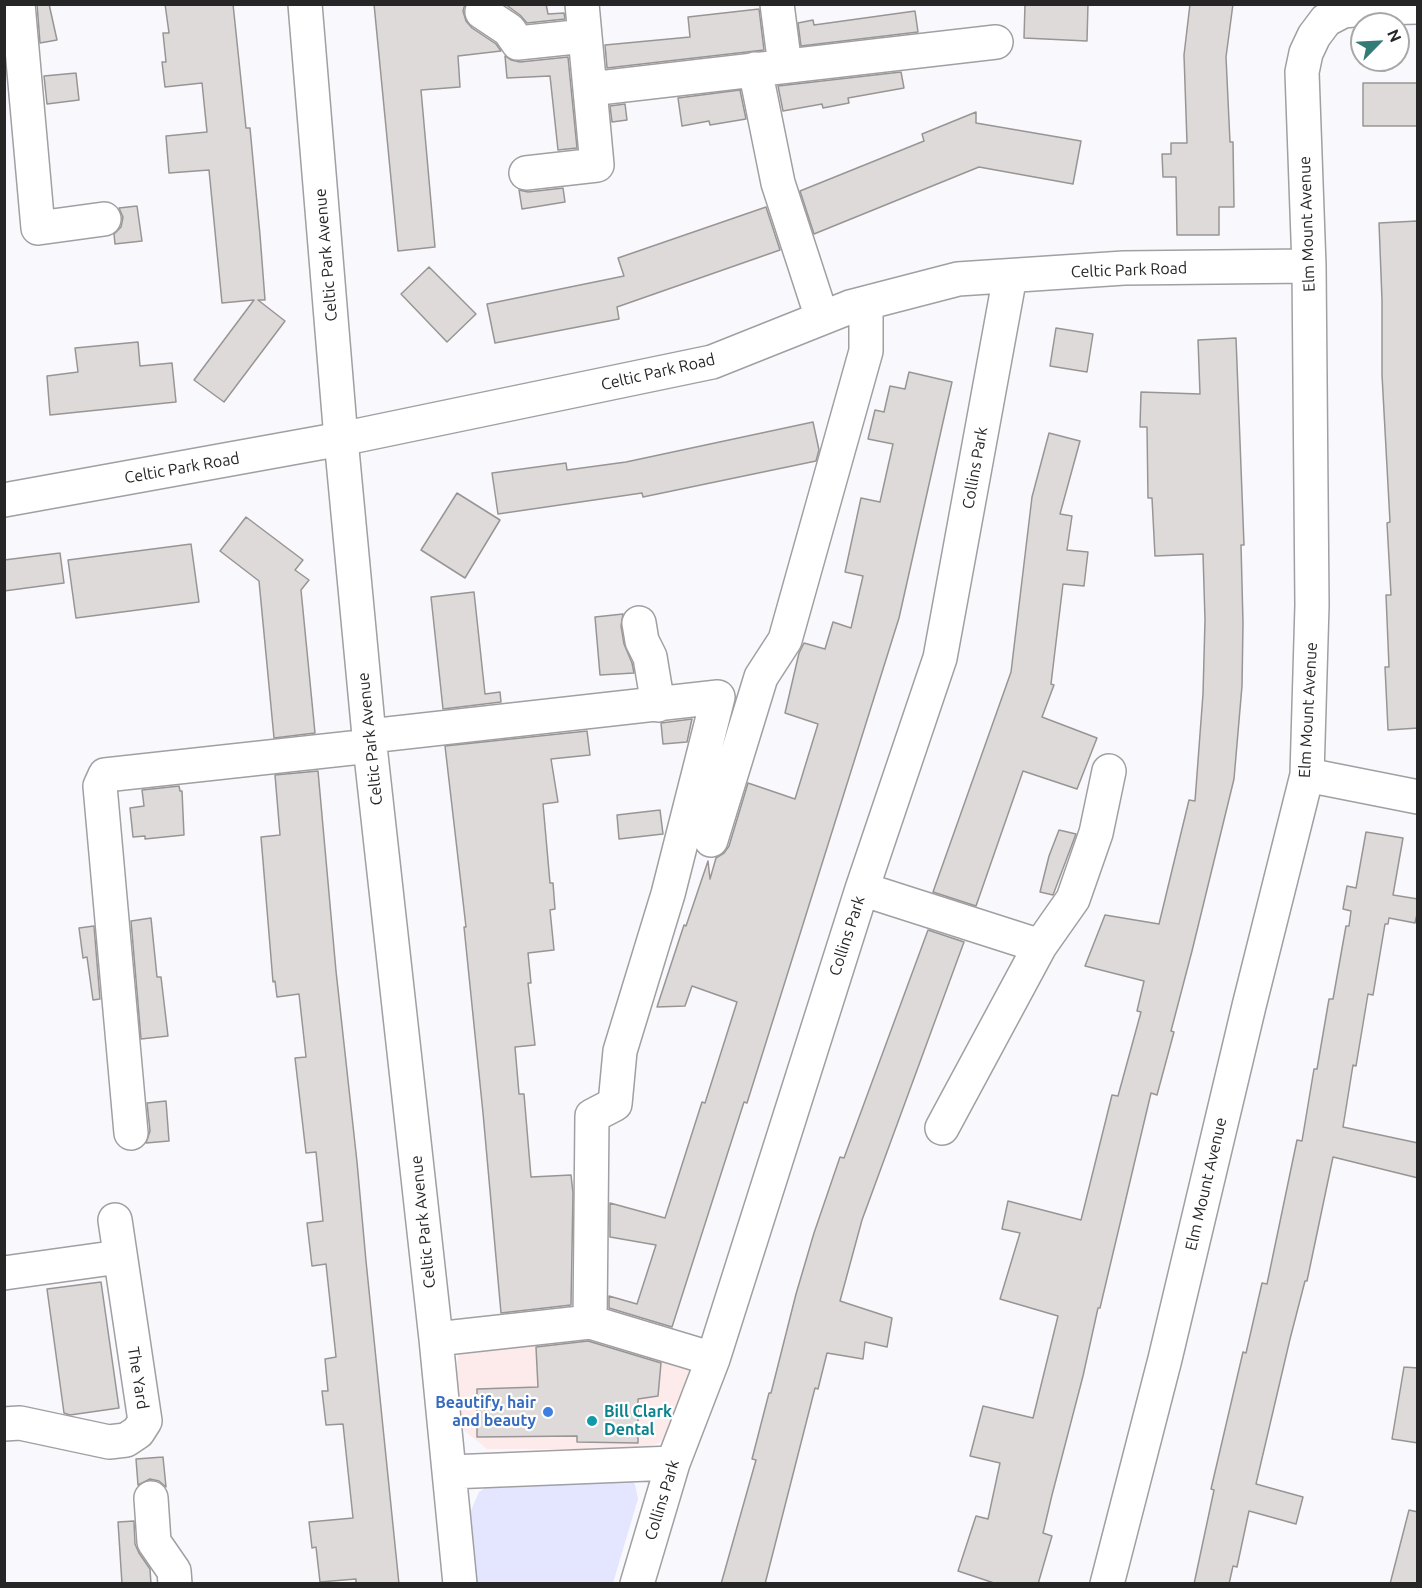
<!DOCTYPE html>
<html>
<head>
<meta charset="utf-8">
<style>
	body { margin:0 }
	#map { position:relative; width:1422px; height:1588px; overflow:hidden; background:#f9f9fd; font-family:Ubuntu,sans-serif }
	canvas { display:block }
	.frame { position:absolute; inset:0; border:6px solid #262627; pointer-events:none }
	.north { position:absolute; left:1350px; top:12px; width:60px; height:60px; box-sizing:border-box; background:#fff; border:2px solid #a8a8a9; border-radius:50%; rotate:66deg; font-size:16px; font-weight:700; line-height:24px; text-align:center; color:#262627 }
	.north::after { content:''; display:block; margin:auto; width:21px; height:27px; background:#327b77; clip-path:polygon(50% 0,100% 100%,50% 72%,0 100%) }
</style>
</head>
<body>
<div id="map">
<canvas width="1422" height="1588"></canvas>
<div class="frame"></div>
<div class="north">N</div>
</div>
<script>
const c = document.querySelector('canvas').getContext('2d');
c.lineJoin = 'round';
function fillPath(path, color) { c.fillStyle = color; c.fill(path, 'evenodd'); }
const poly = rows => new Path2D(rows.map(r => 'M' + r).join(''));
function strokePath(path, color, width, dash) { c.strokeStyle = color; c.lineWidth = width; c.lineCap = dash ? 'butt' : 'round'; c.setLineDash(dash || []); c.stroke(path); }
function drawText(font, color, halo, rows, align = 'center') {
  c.font = font + ' Ubuntu,sans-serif'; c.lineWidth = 4.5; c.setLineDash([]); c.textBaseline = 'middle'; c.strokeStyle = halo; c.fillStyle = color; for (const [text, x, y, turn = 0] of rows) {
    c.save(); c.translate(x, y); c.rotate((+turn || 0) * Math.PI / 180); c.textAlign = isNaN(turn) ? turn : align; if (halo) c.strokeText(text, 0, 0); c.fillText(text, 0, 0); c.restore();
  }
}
const commercial = poly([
	[589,1327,700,1362,667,1440,642,1449,487,1449,461,1428,455,1380,461,1334]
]);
const green = poly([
	[624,1475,635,1484,638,1499,613,1583,473,1583,466,1522,479,1492,503,1476]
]);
const building = poly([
	[37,4,49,4,57,40,40,43,37,4],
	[165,4,233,4,246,128,250,128,260,235,265,300,258,300,285,321,224,402,194,380,254,300,222,303,209,170,169,173,166,136,207,132,202,83,165,87,162,62,166,62,163,33,169,33,165,4],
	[374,4,465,4,463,11,466,21,472,28,496,44,501,51,458,56,460,87,421,90,435,247,398,251,374,4],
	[505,4,546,4,548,14,564,13,565,19,527,23,520,15,505,4],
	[1025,4,1088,4,1087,41,1024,38,1025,4],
	[1190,4,1233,4,1226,57,1230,142,1233,142,1234,207,1219,207,1219,235,1177,235,1176,177,1163,177,1162,154,1171,154,1171,143,1187,143,1184,55,1190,4],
	[759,9,764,50,607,68,605,45,690,37,688,17,759,9],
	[915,11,918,32,801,46,798,23,813,20,814,25,915,11],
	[505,56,511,60,520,62,568,57,577,148,558,150,550,76,507,78,505,56],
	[901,72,904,88,848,98,849,103,823,108,822,104,783,111,778,86,901,72],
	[76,73,79,100,47,104,44,76,76,73],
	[1363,83,1418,83,1418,126,1363,126,1363,83],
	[740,90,746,119,710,125,709,121,682,126,678,98,740,90],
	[625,104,627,120,612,122,610,106,625,104],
	[976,112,976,123,1081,141,1073,184,979,167,814,234,800,191,924,141,922,134,976,112],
	[563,188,565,202,522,209,519,190,528,192,563,188],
	[137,206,142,241,115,244,114,234,121,227,123,217,119,208,137,206],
	[766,207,780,250,617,307,619,319,495,343,487,304,624,276,618,258,766,207],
	[1417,221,1418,728,1388,730,1385,667,1389,667,1386,595,1391,595,1387,523,1390,522,1382,375,1382,300,1379,223,1417,221],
	[429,267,476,314,447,342,401,294,429,267],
	[1056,328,1093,334,1087,372,1050,366,1056,328],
	[1236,338,1244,545,1241,545,1243,623,1242,686,1234,779,1192,951,1171,1031,1174,1032,1157,1095,1151,1093,1100,1308,1098,1308,1083,1376,1052,1495,1043,1533,1052,1536,1038,1584,997,1584,958,1571,976,1516,988,1519,1000,1463,970,1456,983,1406,1033,1418,1058,1316,1000,1299,1020,1233,1002,1229,1008,1201,1081,1220,1112,1095,1118,1096,1141,1012,1137,1011,1144,981,1085,966,1105,915,1159,924,1189,800,1195,801,1203,694,1205,620,1203,554,1155,556,1152,498,1148,498,1147,427,1140,427,1141,392,1200,394,1198,340,1236,338],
	[138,342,140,366,172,363,176,402,50,415,47,376,78,372,75,348,138,342],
	[909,372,952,382,899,618,768,1036,747,1103,744,1102,672,1327,609,1308,609,1296,637,1304,656,1245,610,1237,610,1203,665,1218,702,1102,705,1103,737,1002,692,986,685,1006,657,1007,684,925,686,926,708,861,710,879,716,858,724,853,729,846,748,783,795,799,818,724,785,713,799,653,804,643,825,649,833,622,851,628,863,576,845,572,861,498,880,502,893,444,868,439,875,410,884,412,890,386,905,389,909,372],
	[813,422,819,450,816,461,643,497,642,493,498,514,492,473,566,463,567,470,626,462,813,422],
	[1049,433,1080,441,1060,514,1072,516,1067,550,1088,552,1084,586,1063,584,1051,684,1054,685,1042,717,1097,738,1077,789,1023,771,976,906,933,892,1011,672,1032,497,1049,433],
	[457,493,500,520,465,578,421,550,457,493],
	[246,517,303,560,295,570,309,580,301,590,315,733,274,738,259,581,220,551,246,517],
	[191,544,199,602,76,618,68,560,191,544],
	[60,553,64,583,4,591,4,560,60,553],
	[474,592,485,694,500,692,501,702,443,709,431,597,474,592],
	[623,614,621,626,624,644,632,663,634,673,600,675,595,617,623,614],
	[692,719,687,742,663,744,661,723,692,719],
	[587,731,590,755,551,759,558,802,543,804,550,883,553,883,555,909,550,910,554,950,528,953,531,983,528,983,535,1045,515,1047,519,1094,524,1094,531,1177,571,1175,573,1193,571,1305,501,1313,483,1113,464,927,466,927,445,746,587,731],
	[318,771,336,971,357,1162,366,1261,399,1584,356,1584,356,1579,320,1582,316,1547,312,1548,309,1522,353,1518,343,1424,326,1425,322,1391,328,1391,325,1359,336,1357,326,1264,312,1266,307,1223,323,1221,316,1152,306,1153,295,1058,306,1057,299,994,277,997,275,981,273,982,261,837,280,835,275,775,318,771],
	[179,786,180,791,182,791,184,835,145,839,145,836,133,837,130,808,144,806,142,790,179,786],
	[660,810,663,834,619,839,617,815,660,810],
	[1059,830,1076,834,1053,895,1040,892,1049,856,1059,830],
	[1366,832,1403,838,1393,895,1418,899,1418,910,1415,923,1389,918,1388,924,1385,924,1373,995,1368,994,1356,1066,1353,1065,1343,1127,1418,1143,1418,1178,1333,1157,1307,1281,1305,1281,1290,1339,1256,1484,1303,1497,1296,1524,1249,1511,1237,1567,1233,1566,1229,1584,1194,1584,1214,1490,1211,1489,1243,1352,1246,1353,1262,1283,1267,1284,1297,1140,1302,1141,1314,1069,1317,1069,1329,999,1333,999,1346,926,1349,926,1351,911,1343,909,1347,886,1356,888,1366,832],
	[151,918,157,977,161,977,168,1036,141,1039,131,921,151,918],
	[94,926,100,999,93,1000,87,957,83,958,79,928,94,926],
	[928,930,964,942,862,1220,840,1301,892,1318,887,1347,865,1342,863,1359,827,1353,818,1389,815,1388,765,1584,721,1584,756,1460,752,1459,769,1393,771,1393,796,1294,814,1233,840,1157,844,1158,928,930],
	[166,1101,169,1141,146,1143,150,1131,147,1103,166,1101],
	[101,1282,119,1408,70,1415,64,1413,47,1289,101,1282],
	[588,1341,661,1363,658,1396,638,1399,638,1443,577,1442,577,1436,477,1437,477,1389,538,1387,536,1347,588,1341],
	[1404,1367,1418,1368,1418,1443,1392,1439,1404,1367],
	[163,1457,166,1487,159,1481,150,1479,138,1485,136,1459,163,1457],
	[1409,1510,1418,1512,1418,1584,1390,1584,1409,1510],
	[134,1521,135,1544,139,1553,150,1569,151,1584,122,1584,118,1522,134,1521]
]);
const minor = poly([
	[18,4,38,228,104,219],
	[305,4,341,439,370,746,436,1339,460,1584],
	[777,4,785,66],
	[482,12,509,30,518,43,585,36],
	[755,69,778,183,822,318],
	[590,89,996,42],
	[526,173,597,165,582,4],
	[4,500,341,439,712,362,850,307,958,279,1124,268,1309,266],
	[639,623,642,641,650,657,658,705],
	[370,736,718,697,668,894,620,1051,615,1104,592,1116,590,1322],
	[1307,775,1418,797],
	[711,840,761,677,785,640,866,351,866,303],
	[862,889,1040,946],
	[942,1128,1040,946,1073,899,1096,833,1109,771],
	[131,1133,100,786,105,775,370,746],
	[4,1273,119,1257],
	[436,1339,590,1322,713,1359],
	[4,1424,20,1423,109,1442,126,1440,138,1432,145,1421,115,1220],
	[450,1472,673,1463],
	[151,1498,154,1542,174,1571,175,1584],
	[637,1584,673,1463,713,1359,862,889,940,658,1010,276],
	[1107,1584,1165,1359,1249,1006,1307,775,1312,605,1309,266,1302,72,1306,53,1314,36,1326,20,1343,11,1374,8,1418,7]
]);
const markers = [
	[548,1412,6,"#3f7fe0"],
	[592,1421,6,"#0f9aa8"]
];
const streetNames = [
	["Elm Mount Avenue",1307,224,-92],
	["Celtic Park Avenue",326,255,-95],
	["Celtic Park Road",1129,270,-2],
	["Celtic Park Road",658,372,-13],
	["Celtic Park Road",182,468,-10],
	["Collins Park",975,468,-80],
	["Elm Mount Avenue",1308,710,-87],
	["Celtic Park Avenue",370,739,-96],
	["Collins Park",847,936,-72],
	["Elm Mount Avenue",1206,1184,-77],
	["Celtic Park Avenue",423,1222,-96],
	["The Yard",138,1378,81],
	["Collins Park",662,1500,-73]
];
const shopNames = [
	["Beautify, hair",536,1403],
	["and beauty",536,1421]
];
const cultureNames = [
	["Bill Clark",604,1412],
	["Dental",604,1430]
];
fillPath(commercial, '#fcebea');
fillPath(green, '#e4e5ff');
fillPath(building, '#dedad9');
strokePath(building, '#999594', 1.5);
strokePath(minor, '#a0a0a3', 36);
strokePath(minor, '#fff', 33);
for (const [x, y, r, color] of markers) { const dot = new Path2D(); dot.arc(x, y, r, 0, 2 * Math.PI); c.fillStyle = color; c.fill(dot); strokePath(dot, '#fff', 2); }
drawText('16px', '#262627', '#fff', streetNames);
drawText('bold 16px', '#366cbe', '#fff', shopNames, 'right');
drawText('bold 16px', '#0d838f', '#fff', cultureNames, 'left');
</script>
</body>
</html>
